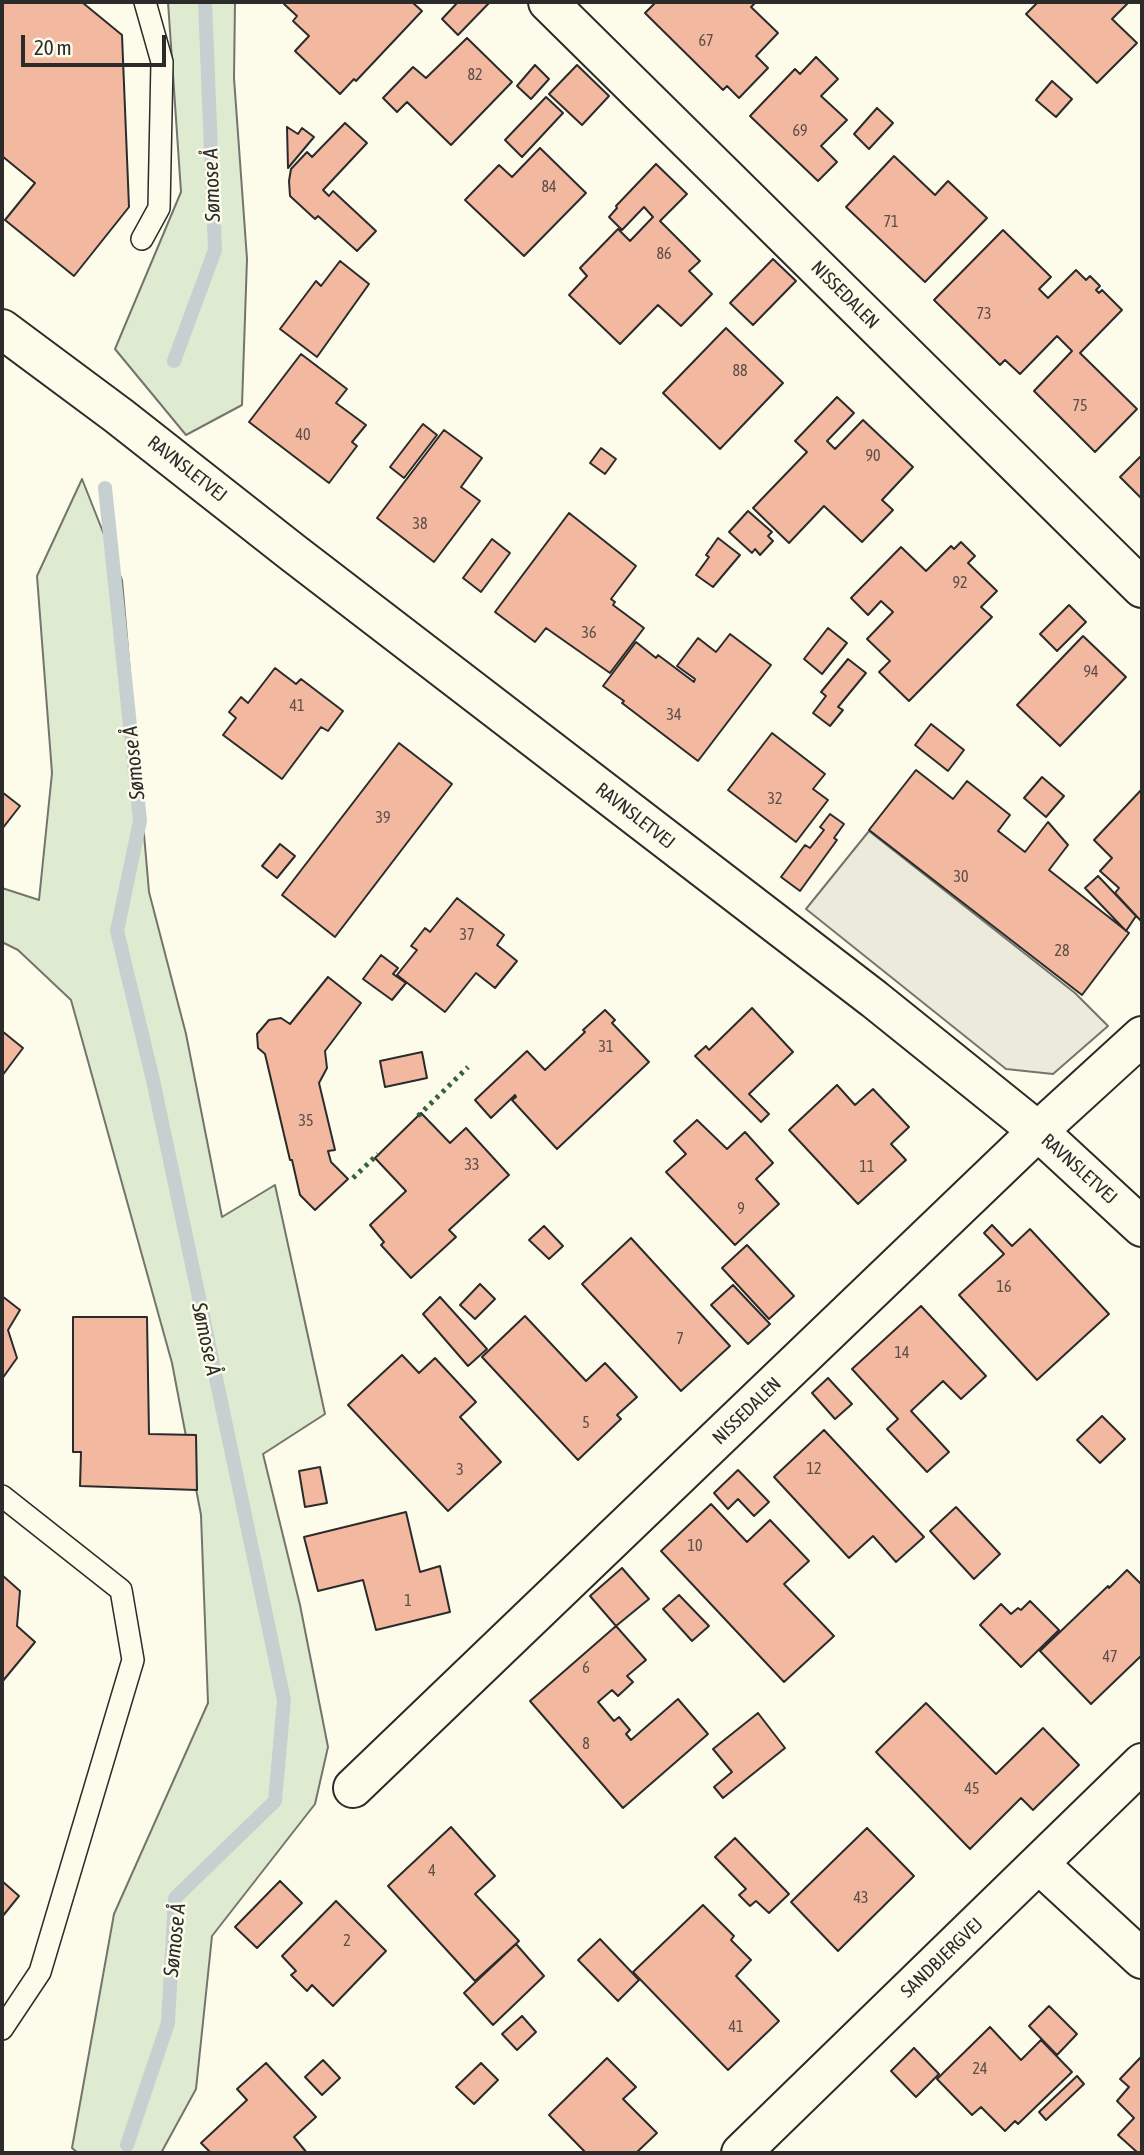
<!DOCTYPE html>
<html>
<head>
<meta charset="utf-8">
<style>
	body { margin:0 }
	#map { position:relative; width:1144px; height:2155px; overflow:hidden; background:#fdfbea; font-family:"Asap Condensed",sans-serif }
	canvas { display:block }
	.frame { position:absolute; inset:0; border:4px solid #2b2b2b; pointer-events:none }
	.scale { position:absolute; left:21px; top:35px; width:145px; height:32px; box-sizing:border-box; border:4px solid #2b2b2b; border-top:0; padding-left:9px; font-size:21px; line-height:24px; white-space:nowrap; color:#2b2b2b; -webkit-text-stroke:5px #fdfbea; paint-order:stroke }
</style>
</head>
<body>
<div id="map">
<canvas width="1144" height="2155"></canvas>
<div class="frame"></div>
<div class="scale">20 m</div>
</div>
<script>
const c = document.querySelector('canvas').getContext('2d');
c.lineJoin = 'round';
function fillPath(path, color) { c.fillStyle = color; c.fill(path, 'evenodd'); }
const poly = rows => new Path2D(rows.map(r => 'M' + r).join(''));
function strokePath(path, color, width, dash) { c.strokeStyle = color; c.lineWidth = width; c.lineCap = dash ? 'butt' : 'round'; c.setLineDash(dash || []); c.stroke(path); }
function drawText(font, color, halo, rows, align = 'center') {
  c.font = font + ' "Asap Condensed",sans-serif'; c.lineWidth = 5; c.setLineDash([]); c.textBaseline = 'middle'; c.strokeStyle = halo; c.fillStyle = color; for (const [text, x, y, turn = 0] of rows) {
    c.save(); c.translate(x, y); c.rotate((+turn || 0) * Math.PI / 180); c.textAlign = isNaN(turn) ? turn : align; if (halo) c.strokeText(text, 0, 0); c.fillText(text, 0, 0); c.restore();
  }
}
const green = poly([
	[168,2,235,2,234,78,247,259,242,405,186,435,115,349,181,192,168,2],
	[82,479,122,580,149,892,186,1034,222,1217,275,1185,325,1414,263,1454,300,1605,328,1747,315,1804,212,1936,196,2089,161,2153,78,2153,72,2148,114,1914,208,1703,201,1515,172,1363,71,1000,18,950,2,942,2,888,39,900,52,773,37,576,82,479]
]);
const parking = poly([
	[869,831,1075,993,1108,1026,1053,1074,1006,1069,806,909,869,831]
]);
const stream = poly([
	[174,361,215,250,205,2],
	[105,488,140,821,117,931,153,1080,284,1700,275,1801,175,1898,168,2023,127,2145]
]);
const building = poly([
	[2,2,84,2,83,3,122,35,129,207,74,276,5,220,35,183,2,156,2,2],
	[285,2,412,2,422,11,356,81,354,79,340,94,295,51,309,36,293,21,297,16,284,4,285,2],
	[458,2,490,2,458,35,442,19,458,2],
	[656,2,756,2,751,7,778,33,756,56,768,68,739,98,727,86,723,90,645,13,656,2],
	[1038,2,1129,2,1112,19,1137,43,1097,83,1026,14,1038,2],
	[467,38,512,82,451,145,407,102,397,112,383,98,413,67,426,78,467,38],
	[816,57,838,79,821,96,847,120,821,146,837,162,818,181,750,116,795,69,800,74,816,57],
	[535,65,549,79,531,99,517,86,535,65],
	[577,65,609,96,582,125,549,94,577,65],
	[1052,81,1072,99,1056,117,1036,100,1052,81],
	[546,97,563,113,522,157,505,140,546,97],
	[877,108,893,123,869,149,854,134,877,108],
	[345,123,367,143,323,190,329,196,333,191,376,231,357,251,318,216,315,219,290,196,289,181,291,169,307,152,312,157,345,123],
	[287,127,298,134,302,128,314,137,288,168,287,127],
	[540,148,586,193,524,256,465,200,499,165,512,177,540,148],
	[894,156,935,195,948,181,987,218,925,282,846,207,894,156],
	[656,164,687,194,660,221,700,261,689,271,712,294,681,326,658,305,620,344,569,295,587,276,580,268,618,229,630,241,653,217,644,207,622,230,609,217,617,208,616,206,656,164],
	[1003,230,1051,277,1039,289,1048,298,1076,270,1086,280,1090,276,1100,286,1096,290,1099,293,1102,290,1122,310,1080,353,1137,409,1095,452,1034,391,1072,351,1057,336,1020,374,1005,360,1000,365,934,300,1003,230],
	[773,259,796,281,753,325,730,303,773,259],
	[340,261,369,284,317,357,280,329,316,281,321,286,340,261],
	[726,328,783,383,720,449,663,393,726,328],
	[301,354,347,389,336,403,366,425,352,442,357,446,329,483,249,422,301,354],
	[837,397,854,413,827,441,835,449,863,420,913,467,882,500,893,510,862,542,824,506,789,543,753,508,807,452,795,441,837,397],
	[423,424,437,435,404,478,390,467,423,424],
	[444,430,482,458,461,487,480,501,434,562,377,518,444,430],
	[601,448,616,459,605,474,590,463,601,448],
	[1142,455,1142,499,1120,477,1142,455],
	[748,511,772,532,768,536,773,541,760,555,755,549,752,553,729,532,748,511],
	[569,513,636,566,611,599,615,602,613,605,644,628,610,673,546,628,535,642,495,612,569,513],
	[718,538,740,555,713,587,696,575,709,557,706,555,718,538],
	[492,539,510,553,481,592,463,578,492,539],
	[961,542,975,556,968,563,997,591,981,607,992,617,909,701,879,672,890,661,867,639,893,612,881,601,868,615,851,598,901,547,926,571,951,546,954,549,961,542],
	[1069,605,1086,622,1057,651,1040,634,1069,605],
	[828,628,847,643,822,674,804,659,828,628],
	[730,634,771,665,698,761,622,703,624,701,603,686,636,642,656,658,658,655,694,682,695,679,677,666,698,638,716,652,730,634],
	[1083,636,1126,677,1060,746,1017,705,1083,636],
	[848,659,866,673,838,707,843,710,830,726,813,713,826,696,821,692,848,659],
	[275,668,296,684,301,679,343,711,328,731,321,727,282,779,223,735,236,718,229,712,241,697,248,703,275,668],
	[931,724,964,750,948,771,915,745,931,724],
	[772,733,825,774,813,789,828,800,796,842,728,790,772,733],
	[399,743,452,784,335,937,282,895,399,743],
	[916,770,953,799,967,781,1010,815,998,831,1025,852,1048,822,1068,845,1049,870,1129,933,1082,995,869,830,916,770],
	[1042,777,1064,796,1046,817,1024,798,1042,777],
	[1142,789,1141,873,1142,922,1115,893,1119,888,1100,871,1112,858,1094,840,1142,789],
	[2,792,20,806,2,829,2,792],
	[830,814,844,824,834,838,837,840,800,891,781,877,805,845,810,848,824,830,820,827,830,814],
	[280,844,295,856,277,878,262,866,280,844],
	[1098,876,1136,916,1126,931,1085,888,1098,876],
	[457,898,504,935,497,945,517,961,495,988,476,973,445,1012,397,975,417,950,411,946,425,928,430,932,457,898],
	[381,955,398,968,393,974,406,983,392,1000,363,979,381,955],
	[328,977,361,1003,325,1051,327,1068,319,1083,335,1150,328,1151,331,1162,348,1179,315,1210,300,1195,292,1160,290,1160,265,1054,258,1048,257,1034,269,1020,281,1018,290,1024,328,977],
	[752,1008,793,1052,749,1094,769,1114,761,1122,695,1056,706,1046,709,1050,752,1008],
	[605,1010,615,1020,612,1023,649,1062,557,1149,512,1100,516,1097,515,1095,491,1118,475,1100,527,1051,545,1070,585,1032,583,1030,605,1010],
	[2,1031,23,1048,2,1076,2,1031],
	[422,1052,427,1078,385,1087,380,1061,422,1052],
	[837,1085,855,1105,873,1089,909,1127,891,1144,906,1160,858,1204,789,1130,837,1085],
	[421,1113,450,1143,466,1128,509,1175,449,1230,456,1237,411,1278,381,1245,384,1242,370,1225,406,1191,375,1158,421,1113],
	[697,1120,727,1149,745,1132,773,1163,756,1179,779,1204,735,1245,666,1172,686,1154,674,1141,697,1120],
	[992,1225,1012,1246,1030,1229,1109,1314,1037,1380,959,1295,1004,1254,984,1233,992,1225],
	[544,1226,563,1246,549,1259,529,1240,544,1226],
	[631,1238,730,1346,681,1391,582,1284,631,1238],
	[747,1245,794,1296,769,1319,722,1268,747,1245],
	[480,1284,495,1299,475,1319,460,1305,480,1284],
	[733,1285,770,1324,748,1344,711,1305,733,1285],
	[2,1296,20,1310,8,1330,17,1358,2,1379,2,1296],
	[440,1297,487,1349,468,1366,423,1314,440,1297],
	[921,1306,986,1376,961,1399,943,1381,911,1411,949,1452,927,1472,887,1429,898,1419,852,1369,921,1306],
	[525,1316,586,1381,605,1363,637,1397,617,1415,621,1419,578,1460,482,1357,525,1316],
	[73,1317,147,1317,149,1434,196,1435,197,1490,80,1486,81,1452,73,1452,73,1317],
	[402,1355,419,1373,435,1358,476,1402,460,1417,501,1462,448,1511,348,1405,402,1355],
	[828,1378,852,1404,835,1419,812,1393,828,1378],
	[1102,1416,1125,1439,1100,1463,1077,1440,1102,1416],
	[824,1430,924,1537,896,1562,873,1536,849,1558,774,1477,824,1430],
	[320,1467,327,1503,305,1507,299,1471,320,1467],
	[738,1470,769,1502,754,1516,738,1499,728,1509,714,1493,738,1470],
	[711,1504,747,1542,770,1520,809,1561,784,1584,834,1636,784,1682,661,1551,711,1504],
	[956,1507,1000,1554,974,1579,930,1531,956,1507],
	[406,1512,420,1572,440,1566,450,1612,376,1630,363,1580,318,1591,304,1537,406,1512],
	[622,1568,649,1599,616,1626,590,1596,622,1568],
	[1127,1570,1142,1585,1142,1655,1091,1704,1040,1651,1108,1586,1109,1588,1127,1570],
	[2,1575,20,1591,17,1626,35,1642,2,1682,2,1575],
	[679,1595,709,1626,692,1641,663,1609,679,1595],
	[1030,1601,1059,1630,1021,1667,980,1625,1001,1604,1011,1614,1018,1608,1021,1610,1030,1601],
	[616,1626,646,1660,627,1676,633,1682,618,1696,612,1690,598,1702,614,1721,619,1717,630,1730,626,1734,631,1740,678,1699,708,1734,623,1808,530,1701,616,1626],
	[926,1703,996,1774,1043,1728,1079,1765,1033,1810,1021,1798,970,1849,876,1752,926,1703],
	[758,1713,785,1748,723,1798,714,1787,732,1772,713,1749,758,1713],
	[451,1827,495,1876,475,1894,519,1941,475,1981,388,1886,451,1827],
	[867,1828,914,1876,838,1951,791,1902,867,1828],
	[735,1838,789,1894,769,1913,756,1901,750,1906,739,1895,746,1889,715,1857,735,1838],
	[2,1881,19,1896,2,1917,2,1881],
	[280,1881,302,1903,257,1948,235,1927,280,1881],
	[336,1901,386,1951,333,2006,312,1985,307,1991,291,1975,296,1971,282,1956,336,1901],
	[703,1905,734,1936,731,1940,751,1960,736,1976,779,2021,728,2070,633,1972,703,1905],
	[600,1939,639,1980,618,2001,578,1960,600,1939],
	[516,1944,544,1976,493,2025,464,1993,516,1944],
	[1049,2006,1077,2034,1057,2055,1029,2026,1049,2006],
	[522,2016,536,2032,517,2050,502,2034,522,2016],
	[990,2027,1021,2060,1041,2040,1072,2072,1018,2124,1015,2121,1005,2131,981,2107,972,2115,937,2079,990,2027],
	[914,2048,939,2074,916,2097,891,2071,914,2048],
	[1141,2057,1142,2153,1138,2153,1118,2135,1134,2118,1117,2101,1129,2087,1120,2079,1141,2057],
	[607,2058,636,2087,623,2099,657,2133,636,2153,586,2153,549,2115,607,2058],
	[323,2060,340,2078,322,2095,305,2077,323,2060],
	[266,2063,316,2117,294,2137,307,2153,211,2153,201,2143,247,2100,237,2089,266,2063],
	[481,2063,498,2080,474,2104,456,2087,481,2063],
	[1077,2076,1084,2084,1046,2120,1039,2112,1077,2076]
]);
const lane = poly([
	[142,239,159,208,162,62,145,2],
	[2,1496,121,1590,133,1660,40,1972,2,2029]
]);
const street = poly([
	[548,2,1142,588],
	[2,329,119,416,292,552,874,999,1038,1131,1142,1227],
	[353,1788,1038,1131,1142,1036],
	[1039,1864,1142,1959],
	[741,2153,1142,1763]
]);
const hedge = poly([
	[418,1116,468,1067],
	[353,1178,378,1154]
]);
const numberNames = [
	["67",706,41],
	["82",475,75],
	["69",800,131],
	["84",549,187],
	["71",891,222],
	["86",664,254],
	["73",984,314],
	["88",740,371],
	["75",1080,406],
	["40",303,435],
	["90",873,456],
	["38",420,524],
	["92",960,583],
	["36",589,633],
	["94",1091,672],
	["41",297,706],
	["34",674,715],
	["32",775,799],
	["39",383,818],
	["30",961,877],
	["37",467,935],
	["28",1062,951],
	["31",606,1047],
	["35",306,1121],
	["33",472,1165],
	["11",867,1167],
	["9",741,1209],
	["16",1004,1287],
	["7",680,1339],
	["14",902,1353],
	["5",586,1423],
	["12",814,1469],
	["3",460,1470],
	["10",695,1546],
	["1",408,1601],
	["47",1110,1657],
	["6",586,1668],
	["8",586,1744],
	["45",972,1789],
	["4",432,1871],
	["43",861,1898],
	["2",347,1941],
	["41",736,2027],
	["24",980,2069]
];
const streetNames = [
	["NISSEDALEN",845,295,45],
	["RAVNSLETVEJ",187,469,38],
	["RAVNSLETVEJ",635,816,38],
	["RAVNSLETVEJ",1079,1169,42],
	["NISSEDALEN",747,1411,-44],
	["SANDBJERGVEJ",942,1958,-44]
];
const waterNames = [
	["Sømose Å",212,185,-92],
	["Sømose Å",134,763,-96],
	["Sømose Å",206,1339,78],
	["Sømose Å",175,1940,-84]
];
fillPath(green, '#deebd1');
strokePath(green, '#74746e', 2);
fillPath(parking, '#eceadb');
strokePath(parking, '#74746e', 2);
strokePath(stream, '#c7d0d0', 14);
fillPath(building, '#f2b8a0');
strokePath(building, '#2b2b2b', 2);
strokePath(lane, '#2b2b2b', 24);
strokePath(street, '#2b2b2b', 42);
strokePath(lane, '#fdfbea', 21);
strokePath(street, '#fdfbea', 38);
strokePath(hedge, '#34623c', 5, [3.5, 5]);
drawText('16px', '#5d4e48', null, numberNames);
drawText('19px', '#2b2b2b', '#fdfbea', streetNames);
drawText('italic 21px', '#2b2b2b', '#fdfbea', waterNames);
</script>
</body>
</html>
